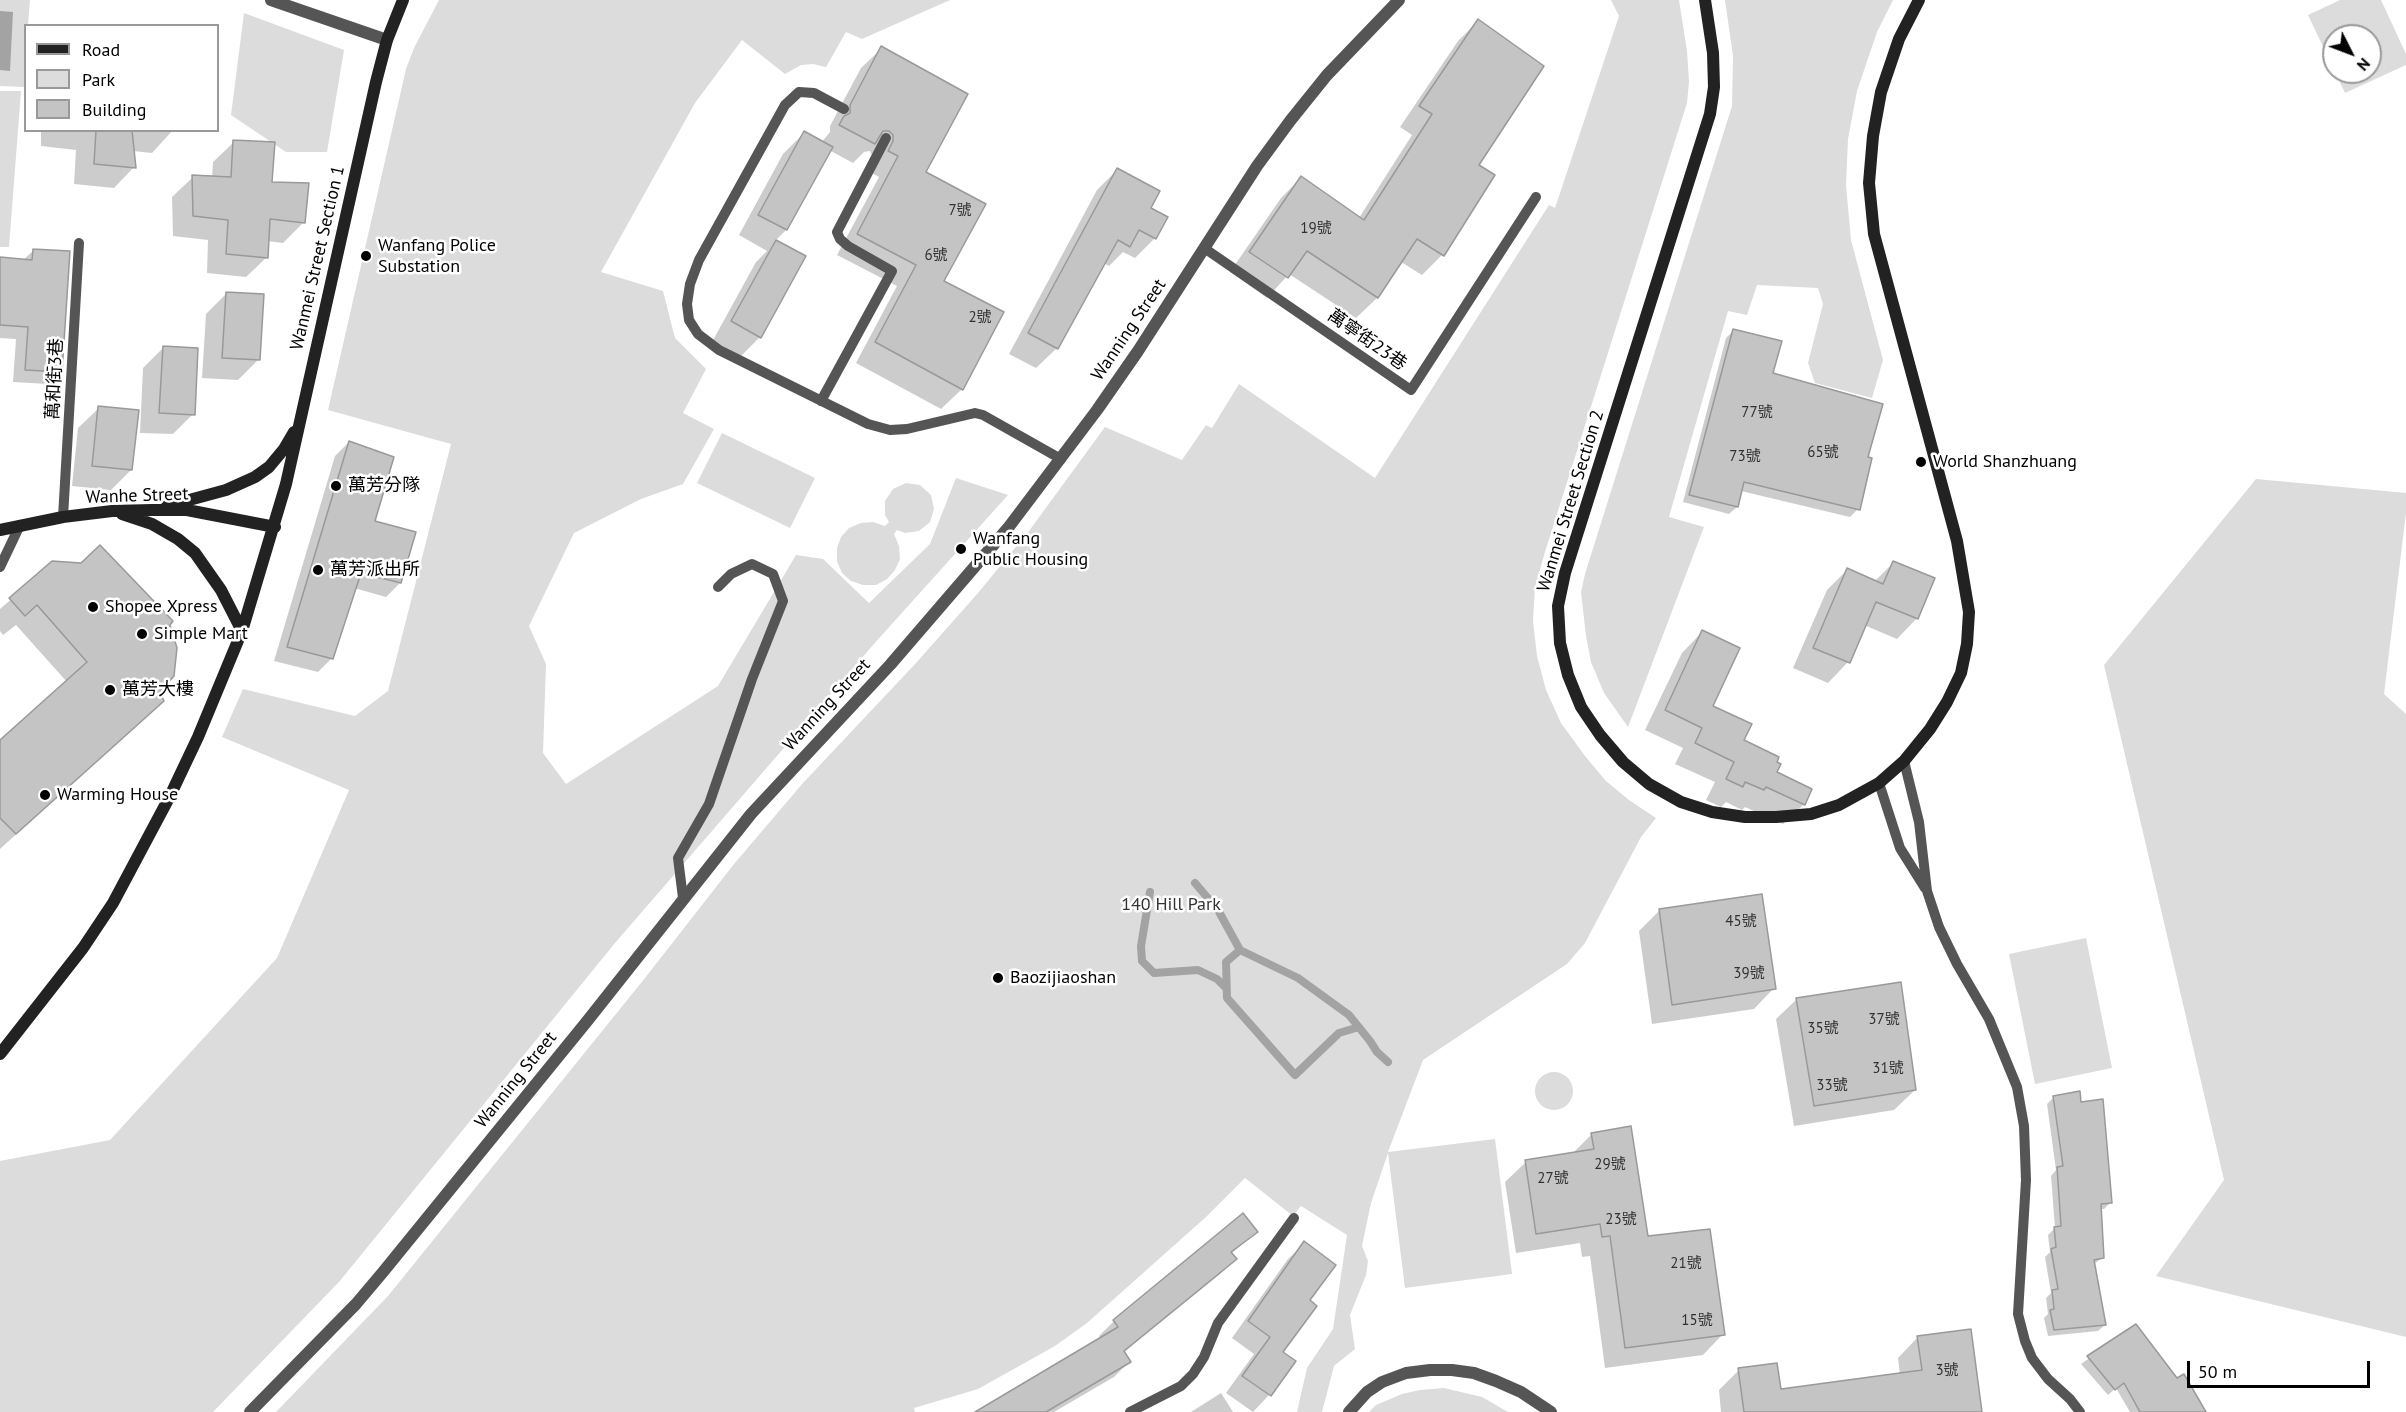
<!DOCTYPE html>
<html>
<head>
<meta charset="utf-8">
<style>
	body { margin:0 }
	#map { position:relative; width:2406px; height:1412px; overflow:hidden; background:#fff; font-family:"PT Sans",sans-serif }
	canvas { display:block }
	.legend { position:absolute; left:24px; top:24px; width:195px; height:108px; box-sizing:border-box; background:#fff; border:2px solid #999; margin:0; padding:8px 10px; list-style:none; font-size:18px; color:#000 }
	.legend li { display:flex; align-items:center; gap:12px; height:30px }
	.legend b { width:30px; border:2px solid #999 }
	.north { position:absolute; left:2322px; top:24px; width:60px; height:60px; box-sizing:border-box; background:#fff; border:2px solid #999; border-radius:50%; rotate:132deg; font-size:16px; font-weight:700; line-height:24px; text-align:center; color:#000 }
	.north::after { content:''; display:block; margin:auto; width:21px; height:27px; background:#000; clip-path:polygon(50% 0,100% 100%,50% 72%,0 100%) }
	.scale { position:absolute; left:2187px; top:1361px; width:183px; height:27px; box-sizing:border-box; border:3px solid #000; border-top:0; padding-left:8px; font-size:18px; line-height:21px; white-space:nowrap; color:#000; -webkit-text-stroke:4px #fff; paint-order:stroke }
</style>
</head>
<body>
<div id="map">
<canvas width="2406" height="1412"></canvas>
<ul class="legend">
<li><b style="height:8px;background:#222"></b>Road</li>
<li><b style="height:16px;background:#dcdcdc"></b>Park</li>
<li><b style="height:16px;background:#c4c4c4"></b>Building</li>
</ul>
<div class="north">N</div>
<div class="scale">50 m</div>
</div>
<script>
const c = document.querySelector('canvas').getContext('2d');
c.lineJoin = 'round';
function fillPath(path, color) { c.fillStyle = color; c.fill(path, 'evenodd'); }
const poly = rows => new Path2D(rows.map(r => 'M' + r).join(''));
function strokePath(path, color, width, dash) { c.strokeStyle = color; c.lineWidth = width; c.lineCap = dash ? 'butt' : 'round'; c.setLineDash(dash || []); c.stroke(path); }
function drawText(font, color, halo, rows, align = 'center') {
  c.font = font + ' "PT Sans","Noto Sans TC",sans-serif'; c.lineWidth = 5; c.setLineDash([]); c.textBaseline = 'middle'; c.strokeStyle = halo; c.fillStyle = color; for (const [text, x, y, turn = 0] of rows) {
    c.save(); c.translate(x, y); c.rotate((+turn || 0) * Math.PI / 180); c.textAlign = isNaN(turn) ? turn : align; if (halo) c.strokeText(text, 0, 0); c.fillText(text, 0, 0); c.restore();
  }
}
const green = poly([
	[0,0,30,0,28,25,26,26,24,87,0,86],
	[439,0,950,0,862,39,846,32,826,67,813,64,801,65,785,74,742,40,695,103,601,272,663,291,675,338,706,369,683,413,714,429,683,484,641,499,574,533,529,626,546,664,543,753,566,784,718,686,796,555,823,559,869,603,930,544,956,478,1008,495,873,645,615,943,339,1282,213,1412,0,1412,0,1161,110,1140,277,958,349,790,222,737,243,689,355,716,388,691,451,444,328,410,406,69,414,48],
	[1611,0,1679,0,1687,51,1689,82,1687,103,1545,552,1535,587,1533,621,1537,656,1546,690,1561,723,1585,756,1606,781,1629,800,1656,818,1641,837,1585,943,1567,964,1423,1060,1388,1152,1495,1139,1512,1274,1405,1288,1388,1153,1371,1203,1362,1246,1368,1261,1366,1275,1350,1315,1355,1349,1334,1366,1322,1412,1297,1412,1307,1368,1333,1329,1347,1235,1301,1206,1293,1216,1245,1178,1206,1217,1087,1323,1055,1346,978,1389,914,1408,915,1412,276,1412,388,1296,645,978,734,864,803,783,916,663,978,593,1029,531,1105,427,1182,460,1206,425,1212,428,1239,384,1375,478,1549,205,1555,208,1619,16],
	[1725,0,1893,0,1877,32,1857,91,1848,139,1846,185,1851,240,1883,360,1872,398,1815,383,1808,363,1823,304,1818,288,1757,285,1747,315,1728,311,1669,517,1704,527,1628,727,1604,693,1591,662,1586,636,1581,592,1585,574,1732,106,1733,56],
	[2340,0,2381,0,2406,54,2406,65,2345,93,2335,72,2370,72,2370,36,2334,36,2334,70,2308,15],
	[244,13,344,50,327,152,286,152,231,115],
	[0,91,21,91,9,247,0,247],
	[722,433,815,478,790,528,697,483],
	[2256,479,2406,493,2406,513,2384,694,2406,714,2406,1337,2156,1276,2224,1180,2104,665],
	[906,483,920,485,931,495,934,509,930,522,919,531,905,533,897,530,894,534,899,546,900,559,895,570,887,579,876,585,863,585,851,581,842,573,837,561,837,548,841,537,849,528,861,523,873,522,885,526,889,522,885,515,885,501,893,489],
	[2086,938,2112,1068,2035,1084,2009,954],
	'1535 1091a19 19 0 1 1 38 0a19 19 0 1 1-38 0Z',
	[1444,1388,1482,1397,1508,1412,1369,1412,1376,1405,1402,1394,1420,1390]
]);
const water = poly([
	[0,11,13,12,10,71,0,70]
]);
const shadow = poly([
	[1478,21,1477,166,1442,255,1422,275,1401,262,1377,298,1356,318,1289,274,1267,298,1230,272,1281,198,1301,178,1359,218,1412,135,1400,127,1458,41],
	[882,48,924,172,962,389,941,409,856,363,897,286,837,255,879,177,868,171,874,160,870,151,864,152,853,163,829,150,786,230,775,241,804,257,760,337,740,357,712,342,756,262,767,251,739,235,783,154,804,133,821,143,830,132,830,126,861,68],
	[41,130,173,130,152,153,133,151,134,167,114,188,74,184,76,150,41,146],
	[234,142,304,222,283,243,267,241,267,257,246,277,207,273,208,240,173,236,172,197,193,177,212,178,213,162],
	[1117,170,1149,208,1155,238,1135,258,1123,252,1109,266,1103,263,1057,348,1036,368,1009,354,1097,190],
	[33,251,60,372,48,384,13,382,16,339,0,338,0,259,23,260],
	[227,293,258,360,238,380,202,378,206,314],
	[1734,330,1771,374,1866,458,1858,509,1850,517,1741,491,1737,507,1729,514,1683,502,1726,338],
	[163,348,193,414,173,434,140,433,143,368],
	[99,408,131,470,111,490,72,486,78,428],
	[349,442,374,522,400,583,386,597,354,588,332,658,318,672,274,661,335,456],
	[53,563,168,625,158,691,141,721,0,849,0,741,67,682,16,625,3,635,0,631,0,609],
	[1893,563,1917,618,1897,639,1864,625,1848,662,1828,683,1793,668,1827,590,1847,570,1875,581],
	[1702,632,1711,706,1804,804,1783,824,1745,807,1742,810,1726,802,1721,807,1706,800,1715,782,1675,764,1683,748,1645,730,1682,653],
	[1659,911,1774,988,1754,1009,1652,1024,1639,931],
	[1797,999,1915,1090,1894,1110,1794,1126,1776,1019],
	[2054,1097,2080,1103,2111,1202,2104,1209,2100,1209,2103,1257,2093,1265,2105,1325,2098,1331,2048,1336,2044,1318,2048,1314,2046,1298,2051,1293,2045,1257,2050,1252,2048,1235,2055,1228,2051,1176,2056,1170,2047,1104],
	[1592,1134,1647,1238,1723,1334,1703,1355,1605,1368,1590,1256,1582,1257,1580,1243,1516,1253,1505,1182,1526,1162,1572,1154],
	[1243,1215,1256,1232,1231,1254,1235,1259,1220,1274,1123,1353,1129,1362,1114,1377,1054,1412,978,1412,1101,1339,1099,1336,1114,1321],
	[1305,1243,1307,1301,1280,1352,1294,1361,1269,1395,1253,1412,1226,1393,1254,1354,1232,1338,1288,1259],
	[2135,1326,2177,1380,2204,1412,2130,1412,2116,1388,2108,1395,2081,1364],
	[1918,1337,1980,1412,1721,1412,1719,1390,1739,1370,1779,1391,1900,1375,1898,1358],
	[1221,1393,1233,1412,1191,1412]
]);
const stream = poly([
	[1195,883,1218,910,1240,950],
	[1150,892,1141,946,1142,961,1154,973,1198,970,1217,979,1226,988],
	[1359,1027,1339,1033,1295,1075,1227,998,1226,962,1240,950,1298,978,1349,1015,1370,1041,1377,1052,1388,1062]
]);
const building = poly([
	[1478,19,1544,66,1479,165,1495,175,1444,256,1417,239,1378,298,1307,251,1288,278,1249,252,1301,176,1364,220,1432,114,1419,106,1478,19],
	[881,46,968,94,926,172,986,204,944,281,1004,312,963,390,875,342,916,265,857,234,898,156,888,151,893,141,893,135,889,131,883,131,875,144,839,125,844,116,850,113,850,105,881,46],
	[96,130,132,130,136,168,94,164,96,130],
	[804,131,833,147,787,230,758,215,804,131],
	[233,140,275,142,272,182,309,183,305,223,270,219,268,258,226,254,228,220,193,216,192,175,231,177,233,140],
	[1117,168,1160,191,1151,208,1168,217,1156,239,1139,230,1130,247,1118,240,1058,349,1028,333,1117,168],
	[776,240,806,256,761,338,731,321,776,240],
	[33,249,70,251,62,372,25,370,28,327,0,325,0,257,32,260,33,249],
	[226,292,264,294,260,360,222,358,226,292],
	[1733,329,1782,341,1773,373,1883,404,1868,457,1872,458,1860,510,1744,482,1738,507,1689,495,1733,329],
	[163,346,198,348,195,415,159,413,163,346],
	[98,406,139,410,132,470,92,466,98,406],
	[349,441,394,457,375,521,416,532,401,583,361,573,333,659,287,647,349,441],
	[100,545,173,621,170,625,177,648,174,676,160,692,164,701,16,834,0,818,0,740,87,662,37,605,25,616,9,598,52,561,81,563,100,545],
	[1893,561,1935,578,1918,619,1876,602,1850,663,1813,648,1847,568,1883,584,1893,561],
	[1702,630,1740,648,1713,706,1752,724,1744,740,1779,757,1777,762,1781,764,1777,772,1812,789,1805,805,1766,787,1764,790,1745,782,1743,787,1726,779,1734,762,1695,743,1702,728,1665,710,1702,630],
	[1762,894,1776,989,1672,1005,1659,909,1762,894],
	[1901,982,1916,1090,1814,1106,1796,998,1901,982],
	[2080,1091,2081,1102,2103,1099,2112,1203,2101,1204,2104,1258,2094,1260,2106,1325,2054,1330,2050,1310,2054,1309,2052,1290,2058,1289,2051,1249,2056,1247,2054,1227,2061,1226,2057,1167,2063,1166,2053,1096,2080,1091],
	[1631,1126,1648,1236,1710,1229,1725,1335,1625,1348,1610,1236,1602,1237,1600,1224,1536,1234,1525,1160,1594,1149,1591,1133,1631,1126],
	[1243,1213,1258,1232,1231,1252,1237,1259,1124,1351,1131,1362,1046,1412,975,1412,1118,1327,1113,1320,1243,1213],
	[1304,1241,1336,1265,1310,1300,1317,1306,1283,1352,1296,1361,1271,1396,1242,1376,1270,1337,1248,1321,1304,1241],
	[2136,1324,2177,1378,2184,1374,2206,1412,2140,1412,2124,1383,2115,1390,2087,1356,2136,1324],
	[1971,1329,1982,1412,1744,1412,1738,1368,1777,1363,1781,1389,1922,1370,1917,1336,1971,1329]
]);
const lane = poly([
	[844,109,814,93,799,92,785,105,699,260,690,284,687,304,689,320,698,334,719,350,868,424,890,430,907,429,975,413,983,415,1061,459],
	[1204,248,1411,390,1536,197],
	[821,401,892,271,848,246,840,239,837,232,886,138],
	[63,517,79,243],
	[0,567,20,525],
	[1904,761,1919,822,1927,891,1939,927,1957,964,1989,1019,2017,1087,2024,1126,2026,1180,2018,1314,2025,1341,2032,1358,2048,1379,2070,1399,2080,1412],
	[1879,783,1900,848,1925,888],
	[683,898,678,858,709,804,752,679,783,601,773,574,752,564,731,574,718,587],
	[1130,1412,1181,1386,1193,1374,1204,1357,1218,1323,1294,1218]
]);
const street = poly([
	[271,0,387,40],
	[250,1412,356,1304,383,1272,588,1020,751,814,890,665,1008,528,1097,410,1138,351,1257,166,1290,121,1327,75,1399,0],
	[1349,1412,1367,1392,1382,1382,1406,1373,1430,1370,1452,1370,1474,1373,1496,1381,1521,1392,1551,1412]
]);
const secondary = poly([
	[1705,0,1713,53,1714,87,1710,114,1565,573,1558,606,1560,643,1568,675,1581,707,1600,735,1623,762,1649,784,1681,802,1712,812,1745,817,1776,817,1811,814,1839,805,1879,783,1904,761,1930,729,1947,702,1961,673,1967,644,1969,612,1957,541,1874,234,1869,183,1873,136,1881,92,1899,39,1919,0],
	[167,506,226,490,255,477,269,467,284,449,294,432],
	[122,514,152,524,178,539,195,553,221,590,242,631],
	[0,530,63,517,112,511,152,510,187,510,275,527],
	[0,1054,83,948,113,903,170,796,198,737,242,631,286,484,376,82,387,40,403,0]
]);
const markers = [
	[366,256,6,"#000"],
	[1921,462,6,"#000"],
	[336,486,6,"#000"],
	[961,549,6,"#000"],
	[318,570,6,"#000"],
	[93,607,6,"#000"],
	[142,634,6,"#000"],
	[110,690,6,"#000"],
	[45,795,6,"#000"],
	[998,978,6,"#000"]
];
const numberNames = [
	["7號",960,211],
	["19號",1316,229],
	["6號",936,256],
	["2號",980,318],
	["77號",1757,413],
	["65號",1823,453],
	["73號",1745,457],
	["45號",1741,922],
	["39號",1749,974],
	["37號",1884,1020],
	["35號",1823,1029],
	["31號",1888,1069],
	["33號",1832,1086],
	["29號",1610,1165],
	["27號",1553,1179],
	["23號",1621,1220],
	["21號",1686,1264],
	["15號",1697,1321],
	["3號",1947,1371]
];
const poiNames = [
	["Wanfang Police",378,246],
	["Substation",378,267],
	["World Shanzhuang",1933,462],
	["萬芳分隊",348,486],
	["Wanfang",973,539],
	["Public Housing",973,560],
	["萬芳派出所",330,570],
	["Shopee Xpress",105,607],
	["Simple Mart",154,634],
	["萬芳大樓",122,690],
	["Warming House",57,795],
	["Baozijiaoshan",1010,978]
];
const streetNames = [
	["Wanmei Street Section 1",318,258,-77],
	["Wanning Street",1129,330,-56],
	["萬寧街23巷",1367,340,35],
	["萬和街3巷",55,379,-87],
	["Wanhe Street",137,496,-2],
	["Wanmei Street Section 2",1571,501,-73],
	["Wanning Street",827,705,-47],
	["Wanning Street",516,1080,-51]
];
const parkNames = [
	["140 Hill Park",1171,905]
];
fillPath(green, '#dcdcdc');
fillPath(water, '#a3a3a3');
fillPath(shadow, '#0003');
strokePath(stream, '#a3a3a3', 8);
fillPath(building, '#c4c4c4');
strokePath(building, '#999', 1.5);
strokePath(lane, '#555', 10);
strokePath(street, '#555', 12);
strokePath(secondary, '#222', 12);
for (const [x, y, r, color] of markers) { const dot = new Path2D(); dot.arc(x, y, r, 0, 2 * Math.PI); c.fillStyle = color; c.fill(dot); strokePath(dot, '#fff', 2); }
drawText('15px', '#313131', null, numberNames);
drawText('18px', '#000', '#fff', poiNames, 'left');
drawText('18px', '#000', '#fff', streetNames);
drawText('18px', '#333', '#fff', parkNames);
</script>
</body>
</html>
